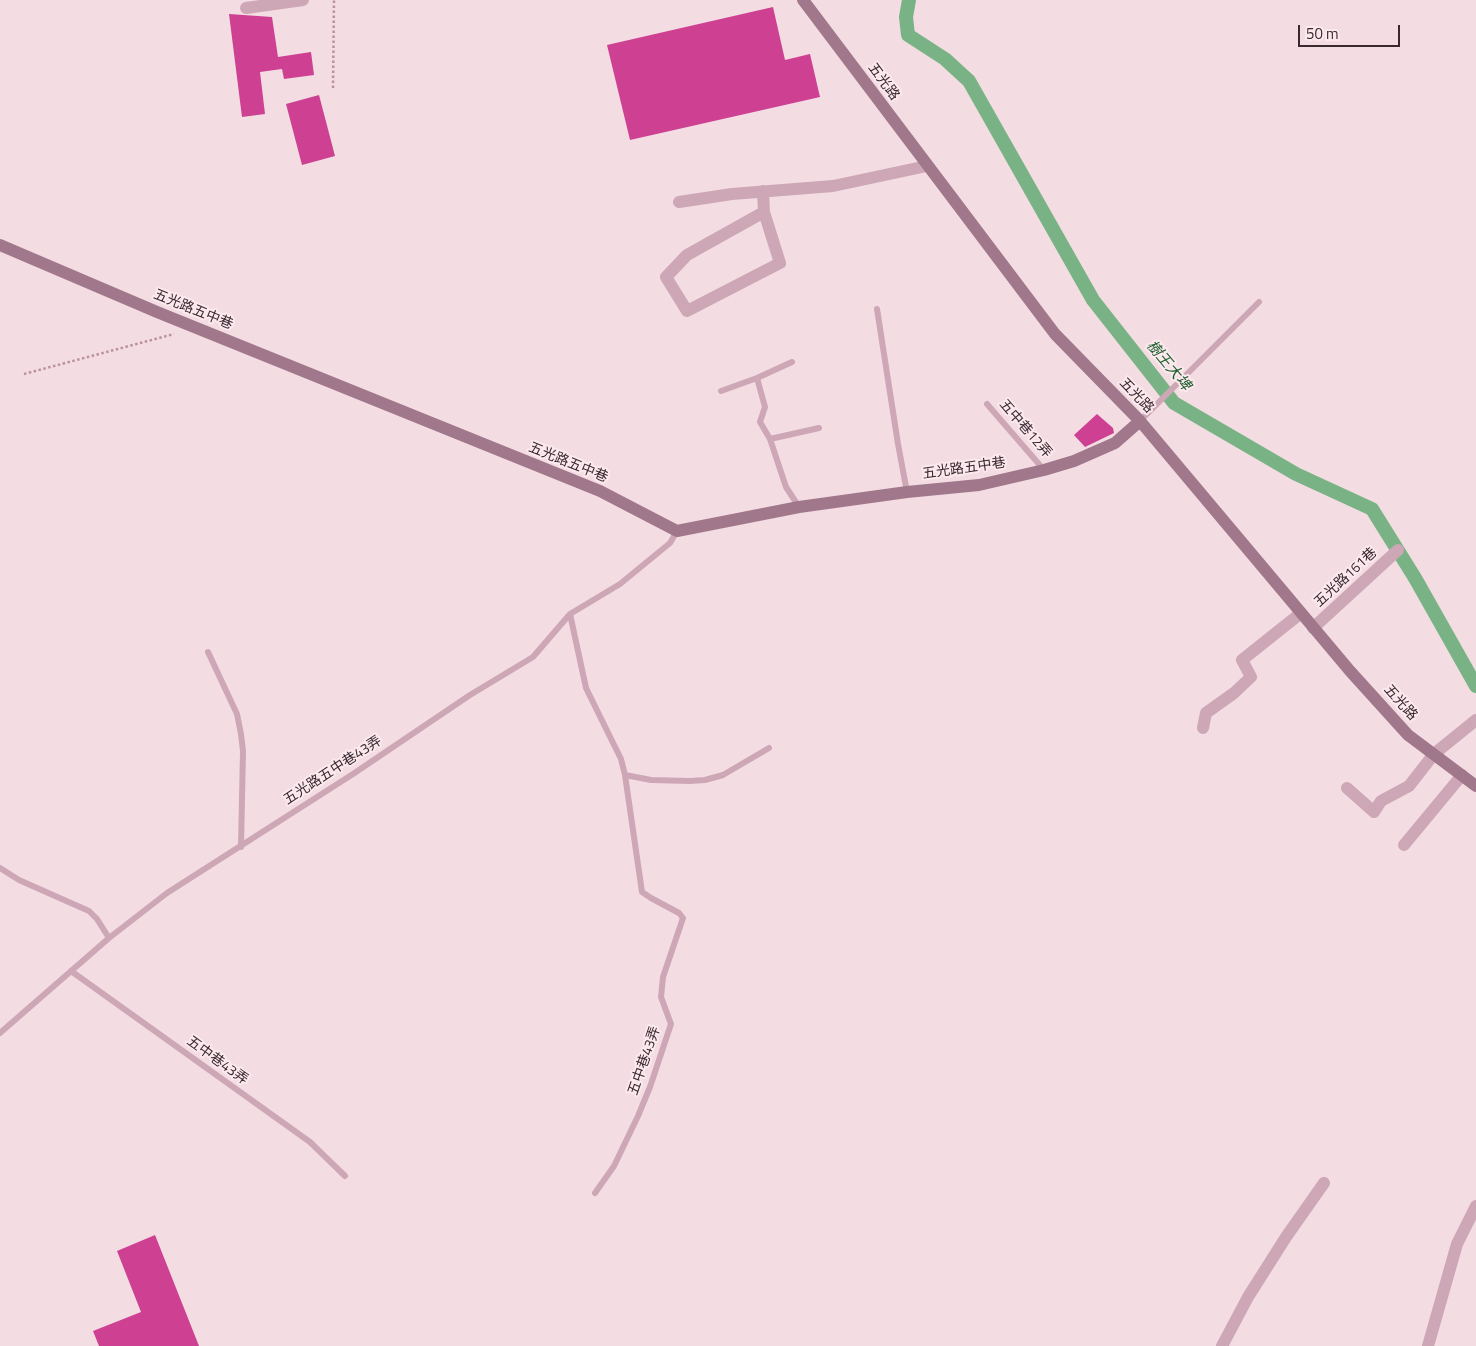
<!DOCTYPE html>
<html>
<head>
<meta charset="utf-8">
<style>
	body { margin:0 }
	#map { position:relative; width:1476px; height:1346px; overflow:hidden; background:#f4dce3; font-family:"Titillium Web",sans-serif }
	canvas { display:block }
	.scale { position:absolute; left:1298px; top:25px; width:102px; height:22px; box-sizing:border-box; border:2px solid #392830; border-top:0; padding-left:6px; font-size:15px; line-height:18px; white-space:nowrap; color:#392830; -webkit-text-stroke:4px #fbe9ee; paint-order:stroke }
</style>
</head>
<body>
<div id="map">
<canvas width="1476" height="1346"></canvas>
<div class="scale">50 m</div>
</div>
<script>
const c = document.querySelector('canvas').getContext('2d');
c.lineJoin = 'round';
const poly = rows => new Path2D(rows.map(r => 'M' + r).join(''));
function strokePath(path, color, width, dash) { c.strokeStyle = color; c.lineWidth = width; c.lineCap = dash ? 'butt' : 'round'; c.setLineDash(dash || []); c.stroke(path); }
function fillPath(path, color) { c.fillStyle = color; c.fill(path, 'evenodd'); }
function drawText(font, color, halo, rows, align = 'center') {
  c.font = font + ' "Titillium Web","Noto Sans TC",sans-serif'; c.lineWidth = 4; c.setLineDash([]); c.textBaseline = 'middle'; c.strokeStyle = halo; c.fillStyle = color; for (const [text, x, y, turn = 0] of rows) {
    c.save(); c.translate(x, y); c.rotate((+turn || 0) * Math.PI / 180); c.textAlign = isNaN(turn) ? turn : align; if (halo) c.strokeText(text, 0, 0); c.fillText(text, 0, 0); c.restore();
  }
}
const canal = poly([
	[909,0,906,17,908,35,945,59,969,81,1093,300,1174,403,1296,474,1372,509,1415,578,1476,686]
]);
const building = poly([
	[773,7,785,60,810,54,820,97,630,140,607,45],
	[229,14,272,17,278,57,311,52,314,75,284,79,282,69,260,72,265,114,242,117],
	[319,95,335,156,302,165,286,104],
	[1097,414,1113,428,1114,433,1085,447,1074,435],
	[155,1235,199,1346,99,1346,93,1331,141,1312,117,1251]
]);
const path = poly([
	[333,88,334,0],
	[24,374,174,334]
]);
const lane = poly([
	[877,309,898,444,907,492],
	[757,378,792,362],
	[721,391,757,378,765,407,760,422,770,439,786,487,799,507],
	[987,404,1044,470],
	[1140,421,1259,302],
	[770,439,819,428],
	[570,614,586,688,621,759,625,775,642,892,651,898,679,913,683,918,663,977,661,997,671,1024,650,1087,638,1116,614,1166,595,1193],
	[208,652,237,714,241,734,243,751,241,847],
	[625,775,651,780,690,781,705,780,723,775,769,748],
	[0,868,19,880,89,911,97,919,109,938],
	[71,971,310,1142,345,1176],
	[0,1033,109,938,167,893,353,774,470,695,533,657,570,614,620,584,670,543,677,531]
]);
const street = poly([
	[246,8,303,0],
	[763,191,764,212,687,255,666,277,687,311,780,263,764,212],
	[679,202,732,194,833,186,927,166],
	[1313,628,1398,550],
	[1203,728,1206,713,1234,693,1251,677,1242,660,1301,613],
	[1347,788,1374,812,1381,801,1409,786,1434,754,1476,720],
	[1404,845,1462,775],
	[1222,1346,1248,1297,1286,1237,1324,1183],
	[1428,1346,1457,1244,1476,1206]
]);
const secondary = poly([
	[803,0,1055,334,1140,421,1350,671,1408,735,1476,786],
	[0,245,157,312,600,491,677,531,799,507,907,492,979,485,1044,470,1074,461,1115,443,1140,421]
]);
const streetNames = [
	["五光路",883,82,53],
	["五光路五中巷",193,310,22],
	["五光路",1136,396,46],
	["五中巷12弄",1025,429,49],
	["五光路五中巷",568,463,22],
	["五光路五中巷",964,469,-8],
	["五光路161巷",1346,578,-43],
	["五光路",1400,703,48],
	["五光路五中巷43弄",333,771,-33],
	["五中巷43弄",217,1061,36],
	["五中巷43弄",645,1061,-71]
];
const waterNames = [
	["樹王大埤",1168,366,50]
];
strokePath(canal, '#79b385', 14);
fillPath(building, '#cd4092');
strokePath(path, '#b991a1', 2.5, [2.5, 2.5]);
strokePath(lane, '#cda7b5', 6);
strokePath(street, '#cda7b5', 12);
strokePath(secondary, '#a1788b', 12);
drawText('14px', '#392830', '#fbe9ee', streetNames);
drawText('italic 15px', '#1b5d2b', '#fbe9ee', waterNames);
</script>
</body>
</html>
